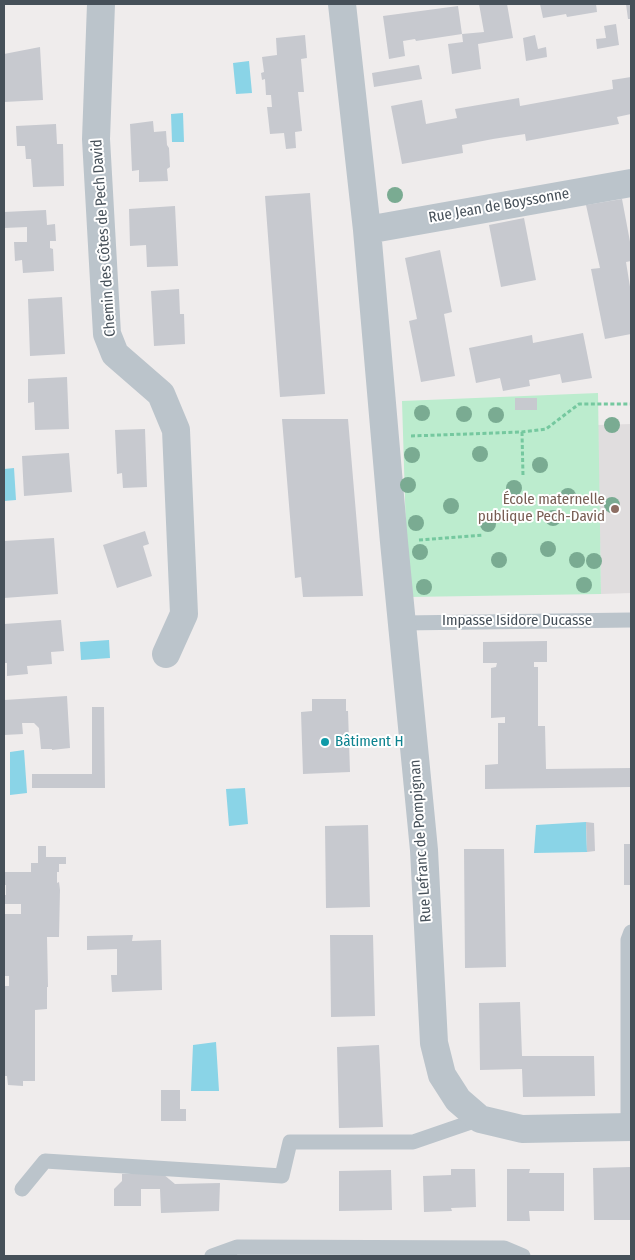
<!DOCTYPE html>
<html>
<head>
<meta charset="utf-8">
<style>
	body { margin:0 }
	#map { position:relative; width:635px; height:1260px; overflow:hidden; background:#efecec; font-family:"Fira Sans Condensed",sans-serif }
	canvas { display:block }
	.frame { position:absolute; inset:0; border:5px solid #465059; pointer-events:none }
</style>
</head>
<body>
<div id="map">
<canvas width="635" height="1260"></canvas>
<div class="frame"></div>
</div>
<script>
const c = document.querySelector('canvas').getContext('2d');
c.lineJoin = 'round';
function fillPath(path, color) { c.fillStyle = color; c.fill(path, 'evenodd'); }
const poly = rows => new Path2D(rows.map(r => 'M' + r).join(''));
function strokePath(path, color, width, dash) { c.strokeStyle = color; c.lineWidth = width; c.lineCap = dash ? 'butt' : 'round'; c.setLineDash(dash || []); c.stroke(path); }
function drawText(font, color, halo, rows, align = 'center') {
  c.font = font + ' "Fira Sans Condensed",sans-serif'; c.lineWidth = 4; c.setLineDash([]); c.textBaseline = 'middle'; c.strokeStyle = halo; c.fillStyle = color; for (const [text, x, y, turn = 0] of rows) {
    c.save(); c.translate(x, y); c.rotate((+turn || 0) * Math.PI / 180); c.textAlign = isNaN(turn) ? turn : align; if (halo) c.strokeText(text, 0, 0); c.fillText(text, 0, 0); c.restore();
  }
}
const education = poly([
	[631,424,631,593,601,594,598,425]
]);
const green = poly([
	[598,393,601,594,408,597,402,401]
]);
const water = poly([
	[249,61,252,93,236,94,233,63],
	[183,113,184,142,172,142,171,114],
	[14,468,16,500,4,501,4,469],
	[109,640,110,658,81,660,80,642],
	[24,750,27,793,10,795,10,752],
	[245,788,248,824,229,826,226,789],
	[586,822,587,852,534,853,536,825],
	[216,1042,219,1091,191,1091,193,1045]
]);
const building = poly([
	[479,4,507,4,513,38,478,44,481,69,452,74,448,44,463,42,462,34,484,32],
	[540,4,596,4,597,12,567,17,566,14,543,18],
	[626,4,631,4,631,19,628,19],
	[458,6,462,34,416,41,415,39,403,41,405,56,389,59,383,16],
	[616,24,619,45,597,49,596,39,606,38,604,26],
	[305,35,307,58,301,59,304,92,298,92,302,131,295,132,296,148,286,149,284,133,270,134,267,107,272,107,271,95,266,95,265,79,262,80,261,73,264,72,262,57,277,55,276,38],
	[535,35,538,49,546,47,547,57,526,61,523,38],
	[40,47,43,100,4,102,4,54],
	[419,65,422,79,374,87,372,73],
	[631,77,631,114,617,117,619,124,526,141,525,134,493,139,462,145,463,153,402,164,391,106,422,100,426,124,457,118,455,109,519,98,520,106,613,89,612,80],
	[153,121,154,132,166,131,167,145,169,148,170,167,167,169,168,181,139,182,139,170,132,171,130,124],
	[56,124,57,144,63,144,64,186,33,187,31,159,26,159,25,146,17,146,16,126],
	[310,193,325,394,280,397,265,196],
	[622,199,631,247,631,261,626,262,631,293,631,334,605,339,591,269,600,268,586,205],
	[175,206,178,266,147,267,146,245,130,246,129,209],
	[46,210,47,225,55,224,56,241,50,241,50,248,53,249,54,271,23,273,22,260,15,261,14,242,27,242,27,227,4,228,4,212],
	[524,218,536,280,501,287,489,225],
	[440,250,452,312,444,314,455,376,421,382,409,321,417,319,405,258],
	[179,289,180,314,184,314,185,344,154,346,151,291],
	[62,297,65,354,30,356,28,299],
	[583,333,592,378,562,383,560,374,529,380,530,386,503,391,500,378,476,383,469,348,532,335,533,343],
	[67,377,69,429,35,430,34,402,28,403,28,379],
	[515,398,537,398,537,410,515,410],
	[282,419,348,419,363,596,303,597,301,577,295,578],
	[145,429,147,487,123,488,122,473,117,474,115,430],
	[69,453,72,492,24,496,22,456],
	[145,531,149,544,143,546,152,576,117,588,103,545],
	[54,538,58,594,4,598,4,541],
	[61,620,64,651,51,652,52,664,27,666,28,674,7,676,7,663,4,663,4,624],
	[547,641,547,662,534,662,534,667,538,667,538,726,545,726,546,769,631,768,631,787,485,789,485,765,498,764,498,723,505,723,505,717,491,718,491,668,496,667,497,663,483,663,483,642],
	[67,696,70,748,52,750,52,749,41,749,39,728,34,723,22,723,23,734,4,735,4,700],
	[312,699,346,699,346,711,348,711,350,772,303,774,301,712,312,711],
	[92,707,104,707,105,788,32,788,32,774,92,774],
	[586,822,594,823,595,851,587,852],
	[368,825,370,907,326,908,325,826],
	[624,844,631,844,631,885,624,885],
	[38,846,46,846,46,857,66,857,66,864,59,864,59,872,57,872,57,883,59,882,60,890,59,937,47,937,48,987,47,987,47,1009,35,1010,35,1081,23,1081,23,1086,8,1085,7,1076,4,1076,4,986,9,986,9,976,4,976,4,914,21,914,21,904,4,904,4,895,6,895,6,885,4,885,4,872,31,872,31,863,38,863],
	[464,849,504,849,506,967,465,968],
	[133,935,132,941,161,940,162,990,112,992,111,975,117,975,117,949,87,950,87,936],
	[330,935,373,935,375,1016,331,1017],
	[520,1002,522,1056,594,1056,595,1096,523,1097,522,1069,480,1070,479,1003],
	[379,1045,383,1127,339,1128,337,1047],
	[161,1090,180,1090,180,1109,186,1109,186,1121,161,1121],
	[631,1167,631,1220,594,1220,593,1168],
	[451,1169,475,1169,476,1207,451,1208,452,1211,424,1212,423,1176,451,1175],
	[507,1169,530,1169,529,1173,564,1173,564,1211,529,1211,530,1221,507,1221],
	[391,1170,392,1210,339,1211,339,1171],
	[122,1174,163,1174,175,1184,220,1183,219,1211,161,1213,160,1189,141,1189,141,1206,114,1206,114,1189,122,1181]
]);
const path = poly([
	[522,432,523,476],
	[411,436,522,432,546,429,579,404,631,404],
	[419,540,483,535]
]);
const lane = poly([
	[402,623,631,620],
	[628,1127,628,940,631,932],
	[22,1189,45,1161,282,1176,290,1142,413,1142,480,1119],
	[212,1256,237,1247,504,1248,523,1256]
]);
const street = poly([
	[101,4,96,139,107,334,115,354,161,394,176,430,184,614,166,654],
	[342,4,367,230,394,542,424,850,434,1043,442,1075,458,1100,480,1119,522,1129,631,1127],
	[367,230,631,183]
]);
const trees = [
	[395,195],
	[422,413],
	[464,414],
	[496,415],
	[612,425],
	[480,454],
	[412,455],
	[540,465],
	[408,485],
	[514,488],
	[568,496],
	[612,505],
	[451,506],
	[553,518],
	[416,523],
	[488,524],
	[548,549],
	[420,552],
	[499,560],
	[577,560],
	[594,561],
	[584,585],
	[424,587]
];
const markers = [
	[615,509,5,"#8d6e63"],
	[325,742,5,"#0f9aa8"]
];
const streetNames = [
	["Rue Jean de Boyssonne",499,206,-10],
	["Chemin des Côtes de Pech David",104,238,-94],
	["Impasse Isidore Ducasse",517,621],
	["Rue Lefranc de Pompignan",421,841,-94]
];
const educationNames = [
	["École maternelle",605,500],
	["publique Pech-David",605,517]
];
const cultureNames = [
	["Bâtiment H",335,742]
];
fillPath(education, '#e0ddde');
fillPath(green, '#bcecce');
fillPath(water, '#8ad4e7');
fillPath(building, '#c7c9cf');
strokePath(path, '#75c89f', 3, [4, 2.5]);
strokePath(lane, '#bbc4cb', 15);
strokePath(street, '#bbc4cb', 28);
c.fillStyle = '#7aab92';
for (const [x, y] of trees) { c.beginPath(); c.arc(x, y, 8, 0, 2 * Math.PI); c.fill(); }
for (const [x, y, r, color] of markers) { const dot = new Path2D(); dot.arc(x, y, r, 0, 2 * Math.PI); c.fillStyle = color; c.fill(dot); strokePath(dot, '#fff', 2); }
drawText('15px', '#465059', '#fff', streetNames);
drawText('15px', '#785e54', '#fff', educationNames, 'right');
drawText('15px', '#0d838f', '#fff', cultureNames, 'left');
</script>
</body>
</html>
